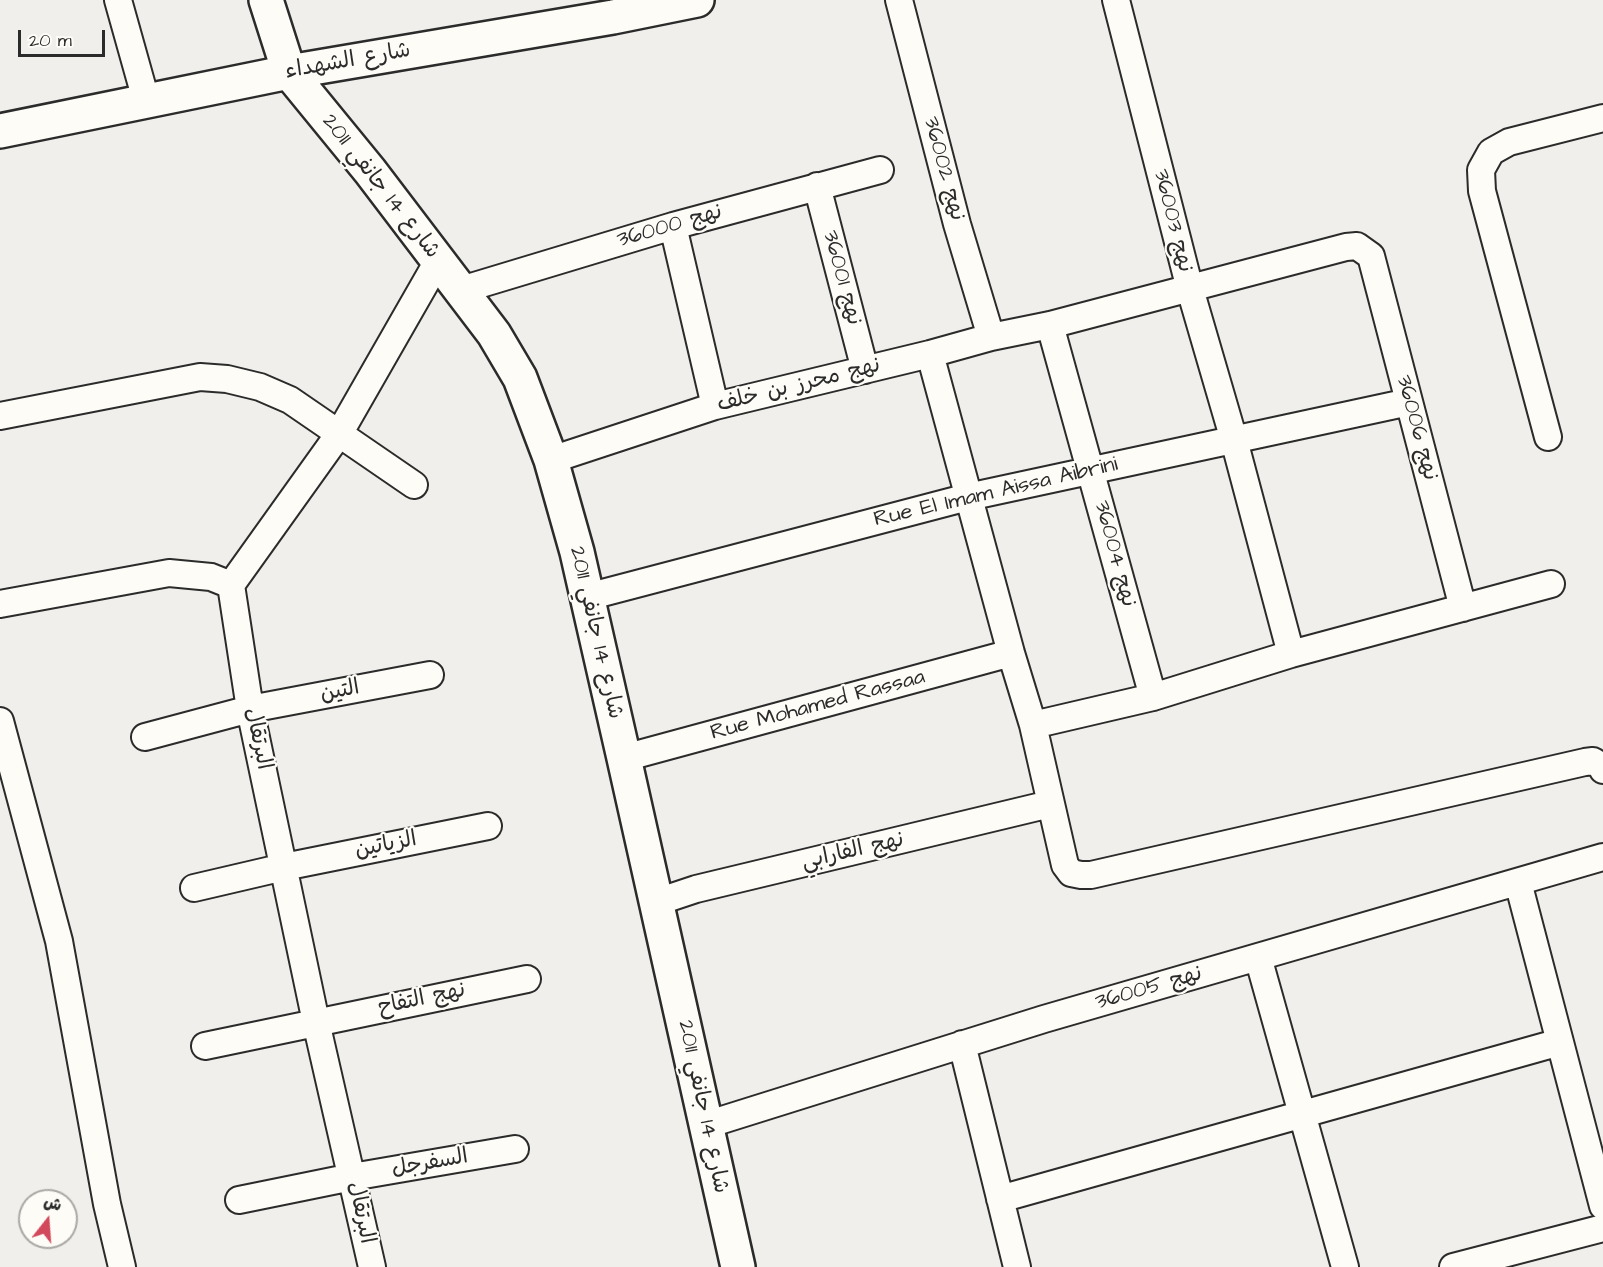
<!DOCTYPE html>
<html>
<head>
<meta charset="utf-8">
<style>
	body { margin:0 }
	#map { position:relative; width:1603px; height:1267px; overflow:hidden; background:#f0efeb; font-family:"Architects Daughter","Playpen Sans Arabic",sans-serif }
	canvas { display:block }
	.north { position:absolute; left:18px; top:1189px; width:60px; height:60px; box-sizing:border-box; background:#fdfcf7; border:2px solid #a9a8a5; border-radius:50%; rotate:17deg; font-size:16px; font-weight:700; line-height:24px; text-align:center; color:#2b2b2b }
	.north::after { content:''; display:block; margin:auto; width:21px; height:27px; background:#d1495b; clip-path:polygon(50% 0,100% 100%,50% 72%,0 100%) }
	.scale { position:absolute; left:18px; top:30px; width:87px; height:27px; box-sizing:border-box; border:3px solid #2b2b2b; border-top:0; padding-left:8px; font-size:18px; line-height:21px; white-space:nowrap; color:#2b2b2b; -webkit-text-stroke:4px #fdfcf7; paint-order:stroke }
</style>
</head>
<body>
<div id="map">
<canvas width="1603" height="1267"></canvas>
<div class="north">ش</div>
<div class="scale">20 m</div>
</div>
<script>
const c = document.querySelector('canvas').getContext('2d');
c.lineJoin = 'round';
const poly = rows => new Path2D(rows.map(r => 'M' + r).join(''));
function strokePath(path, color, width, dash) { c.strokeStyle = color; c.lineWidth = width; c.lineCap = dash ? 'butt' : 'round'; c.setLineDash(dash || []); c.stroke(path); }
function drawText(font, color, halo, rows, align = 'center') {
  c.font = font + ' "Architects Daughter","Playpen Sans Arabic",sans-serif'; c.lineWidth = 4.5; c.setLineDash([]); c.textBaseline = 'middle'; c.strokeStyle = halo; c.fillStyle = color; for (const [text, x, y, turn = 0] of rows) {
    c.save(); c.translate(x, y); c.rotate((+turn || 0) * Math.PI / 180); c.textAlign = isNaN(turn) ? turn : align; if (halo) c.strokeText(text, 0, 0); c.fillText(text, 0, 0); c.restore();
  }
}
const street = poly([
	[118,0,146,100],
	[899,0,957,224,991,337],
	[1116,0,1190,289,1234,440,1291,654],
	[817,186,865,370],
	[673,226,715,406],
	[461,290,673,226,880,170],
	[1050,325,1153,697],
	[930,354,1011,653,1033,725,1065,865,1071,873,1081,875,1091,875,1585,762,1593,761,1601,766,1603,770],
	[0,416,200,377,227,379,260,387,290,400,414,485],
	[1548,437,1482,191,1481,170,1491,152,1509,142,1603,118],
	[551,460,715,406,930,354,991,337,1050,325,1346,247,1357,246,1371,256,1463,608],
	[587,597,968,497,1409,402],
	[0,604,169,573,211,577,231,585],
	[0,721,59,941,107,1204,122,1267],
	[1033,725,1153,697,1291,654,1551,584],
	[145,737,250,709,430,675],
	[624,758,1011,653],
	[1518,882,1603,1206],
	[194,888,284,867,488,826],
	[657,902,696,889,1050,804],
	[1258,957,1345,1267],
	[962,1044,1017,1267],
	[205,1046,527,979],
	[706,1125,1044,1019,1603,857],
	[1000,1199,1560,1042],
	[239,1200,352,1177,515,1149],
	[372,1267,316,1022,250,709,231,585,339,434,438,261],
	[1453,1267,1603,1228]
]);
const secondary = poly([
	[266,0,289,72,370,171,494,334,520,378,551,460,577,552,624,758,738,1267],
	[0,131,289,72,613,17,697,0]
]);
const streetNames = [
	["شارع الشهداء",348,62,-10],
	["نهج 36002",943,169,75],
	["شارع 14 جانفي 2011",380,187,52],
	["نهج 36003",1172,221,76],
	["نهج 36000",670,227,-16],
	["نهج 36001",841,278,75],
	["نهج محرز بن خلف",799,386,-14],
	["نهج 36006",1416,428,75],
	["Rue El Imam Aissa Aibrini",996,493,-13],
	["نهج 36004",1114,554,75],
	["شارع 14 جانفي 2011",595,633,77],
	["التين",340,692,-11],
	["Rue Mohamed Rassaa",818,706,-15],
	["البرتقال",257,739,78],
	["الزياتين",386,846,-11],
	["نهج الفارابي",853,852,-13],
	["نهج 36005",1149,989,-16],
	["نهج التفاح",422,1000,-12],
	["شارع 14 جانفي 2011",702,1107,78],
	["السفرجل",430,1164,-10],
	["البرتقال",360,1213,78]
];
strokePath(street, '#2b2b2b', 30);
strokePath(secondary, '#2b2b2b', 38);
strokePath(street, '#fdfcf7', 26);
strokePath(secondary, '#fdfcf7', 33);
drawText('22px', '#2b2b2b', '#fdfcf7', streetNames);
</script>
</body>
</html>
